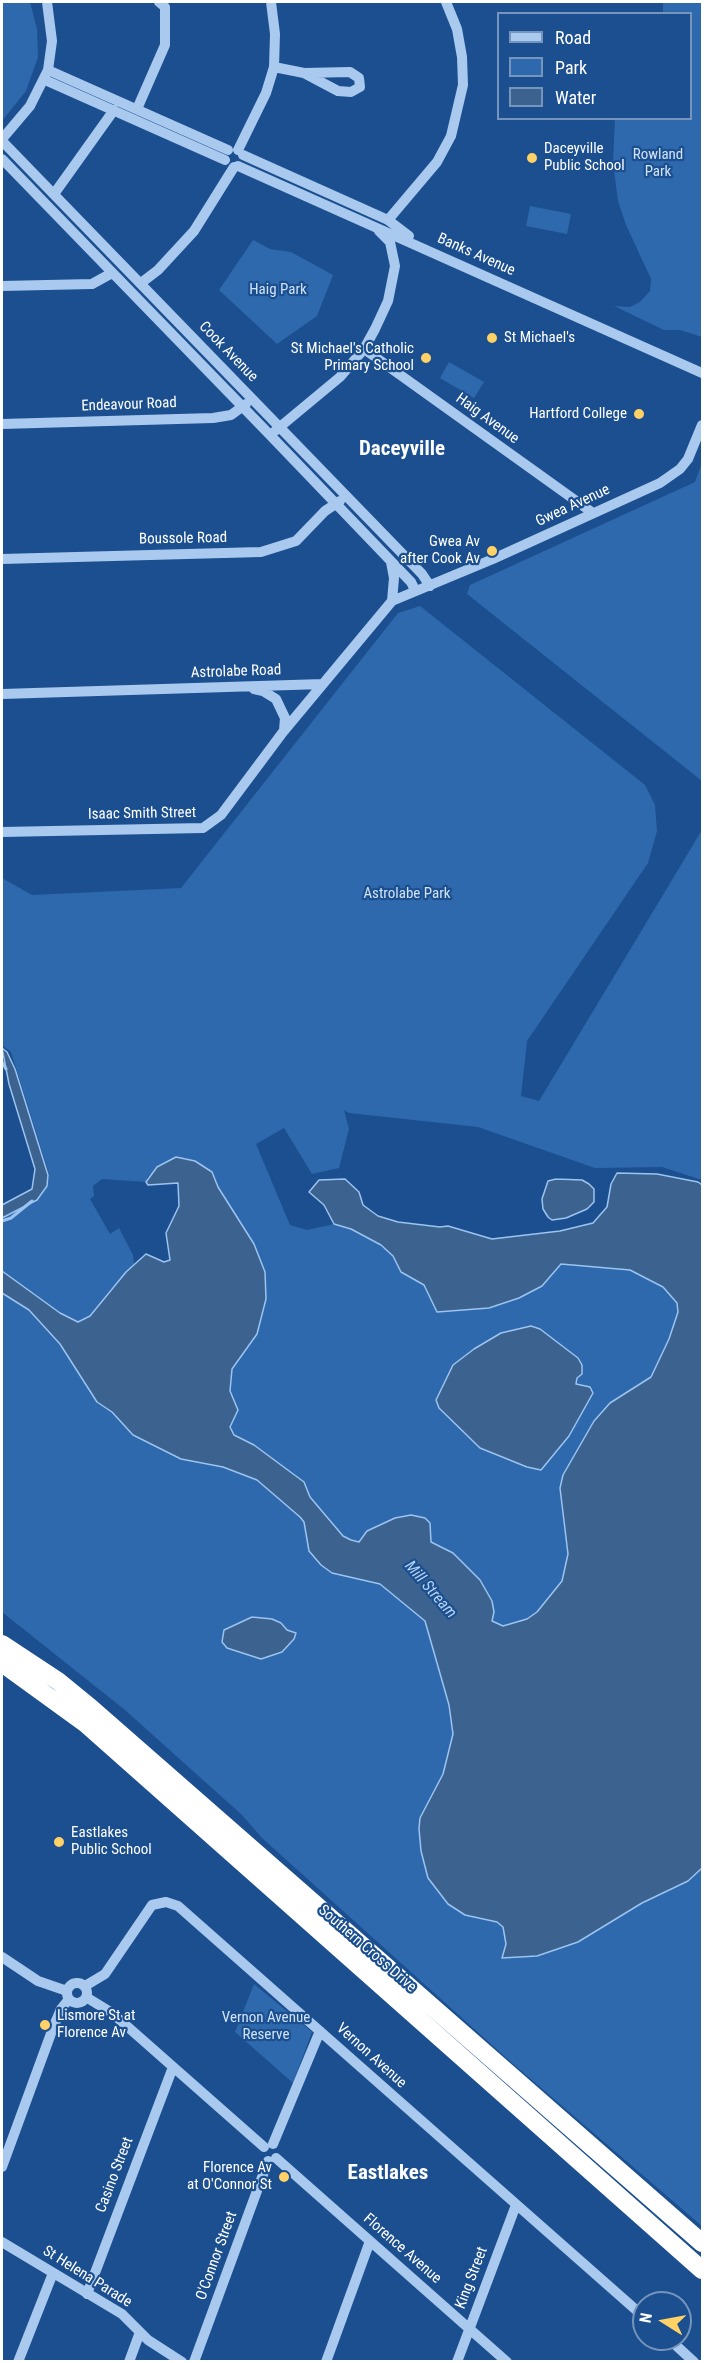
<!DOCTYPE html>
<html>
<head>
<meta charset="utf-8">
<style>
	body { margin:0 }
	#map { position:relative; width:704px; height:2363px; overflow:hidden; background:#1b4f8f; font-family:"Roboto Condensed",sans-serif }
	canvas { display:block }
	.frame { position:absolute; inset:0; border:3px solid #fff; pointer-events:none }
	.legend { position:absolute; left:497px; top:12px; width:195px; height:108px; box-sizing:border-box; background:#1b4f8f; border:2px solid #7695bc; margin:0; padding:8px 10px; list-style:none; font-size:18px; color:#fff }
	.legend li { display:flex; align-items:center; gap:12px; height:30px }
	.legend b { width:30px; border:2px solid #7695bc }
	.north { position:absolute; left:632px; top:2291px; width:60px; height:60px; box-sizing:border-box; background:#1b4f8f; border:2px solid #7695bc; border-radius:50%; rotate:281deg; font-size:16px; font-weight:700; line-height:24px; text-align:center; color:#fff }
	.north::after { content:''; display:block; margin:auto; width:21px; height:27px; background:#ffd166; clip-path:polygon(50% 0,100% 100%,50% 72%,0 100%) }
</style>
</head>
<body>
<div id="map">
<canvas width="704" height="2363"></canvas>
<div class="frame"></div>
<ul class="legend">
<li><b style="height:8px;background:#a9c9ee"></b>Road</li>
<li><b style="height:16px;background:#2e69ad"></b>Park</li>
<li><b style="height:16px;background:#3c6290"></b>Water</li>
</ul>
<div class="north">N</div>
</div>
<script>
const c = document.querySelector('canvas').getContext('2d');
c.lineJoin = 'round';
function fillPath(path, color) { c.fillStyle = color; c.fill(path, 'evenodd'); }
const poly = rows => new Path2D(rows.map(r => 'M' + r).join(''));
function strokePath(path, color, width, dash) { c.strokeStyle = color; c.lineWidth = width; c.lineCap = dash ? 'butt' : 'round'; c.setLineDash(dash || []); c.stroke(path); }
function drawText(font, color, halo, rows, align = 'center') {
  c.font = font + ' "Roboto Condensed",sans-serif'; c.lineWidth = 4.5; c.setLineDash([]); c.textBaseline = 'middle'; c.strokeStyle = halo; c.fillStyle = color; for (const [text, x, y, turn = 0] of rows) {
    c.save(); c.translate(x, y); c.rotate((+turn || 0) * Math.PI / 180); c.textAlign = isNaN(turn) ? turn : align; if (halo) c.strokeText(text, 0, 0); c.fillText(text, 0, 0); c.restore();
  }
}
const green = poly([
	[2,2,30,2,37,29,38,57,26,91,2,121],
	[663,2,702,2,702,337,680,330,664,330,614,306,630,307,640,302,650,291,651,279,626,225,618,201,613,163,615,119,690,118,690,14,663,13],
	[530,206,571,214,567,234,526,226],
	[253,240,270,249,291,252,333,275,317,316,277,344,219,290],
	[449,362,484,382,474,398,440,378],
	[702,463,702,781,467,594,470,585,695,482],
	[420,606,645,785,655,805,657,831,648,863,527,1041,521,1096,539,1101,702,830,702,1180,662,1167,595,1168,478,1127,349,1113,344,1110,349,1129,339,1168,312,1174,284,1128,256,1144,290,1225,307,1230,334,1224,351,1229,381,1245,393,1256,401,1272,424,1285,428,1293,554,1255,623,1259,696,1297,702,1843,702,2226,512,2063,262,1838,242,1815,125,1710,2,1612,2,1218,18,1208,47,1186,49,1174,11,1052,2,1045,2,878,32,895,181,888,398,613],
	[186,1158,212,1172,218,1187,254,1244,265,1272,120,1387,72,1319,78,1322,90,1316,110,1290,134,1264,133,1255,119,1228,110,1234,90,1199,94,1196,93,1186,102,1179,146,1182,148,1176],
	[254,1984,312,2032,293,2083,235,2032]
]);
const water = poly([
	[2,1048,7,1052,15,1069,48,1175,47,1186,37,1200,2,1218,2,1205,32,1189,35,1169,9,1084,2,1048],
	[176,1157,195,1161,212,1172,218,1187,254,1244,265,1272,266,1299,257,1334,232,1369,230,1391,238,1410,230,1427,234,1435,254,1445,304,1482,310,1497,343,1536,351,1540,359,1542,367,1531,395,1518,411,1515,425,1518,430,1523,431,1542,453,1553,480,1580,492,1601,494,1612,492,1621,503,1626,527,1619,537,1612,562,1581,568,1554,560,1488,563,1475,594,1421,610,1403,651,1377,669,1339,678,1312,677,1303,663,1287,630,1270,561,1264,542,1286,519,1298,489,1308,437,1312,424,1285,401,1272,393,1256,381,1245,351,1229,334,1224,324,1205,309,1192,319,1180,345,1179,359,1192,363,1205,378,1216,398,1222,440,1227,448,1226,492,1239,560,1231,593,1223,607,1207,611,1184,617,1173,657,1174,698,1182,702,1185,702,1868,688,1881,642,1903,578,1942,537,1956,502,1958,506,1944,503,1927,497,1922,465,1915,448,1904,428,1878,421,1851,419,1829,420,1818,443,1774,453,1734,449,1705,425,1621,380,1584,332,1573,321,1565,309,1551,304,1522,300,1517,257,1480,223,1467,181,1459,133,1435,112,1412,97,1402,60,1344,29,1310,2,1293,2,1271,60,1313,78,1322,90,1316,126,1272,146,1254,164,1262,170,1260,166,1233,179,1206,178,1183,148,1185,146,1182,157,1167,176,1157],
	[556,1179,582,1180,589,1184,594,1189,594,1202,587,1209,566,1218,552,1220,548,1217,543,1209,542,1199,548,1181,556,1179],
	[531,1326,540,1329,578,1358,582,1365,582,1374,577,1378,576,1384,590,1387,593,1393,569,1436,541,1470,527,1467,480,1448,439,1408,436,1400,453,1365,474,1349,501,1333,531,1326],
	[252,1617,272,1619,281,1623,287,1630,296,1633,294,1639,282,1652,261,1659,227,1648,222,1642,224,1630,252,1617]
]);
const stream = poly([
	[2,1062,6,1069],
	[2,1221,11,1218,32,1201]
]);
const minor = poly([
	[274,67,304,73,350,72,359,78,360,87,351,92,338,91,304,73],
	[48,70,228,150],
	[45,80,225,160],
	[137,109,165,45,165,7,159,2],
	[2,139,30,106,48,70,52,41,47,2],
	[2,141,422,574,430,586],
	[238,150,266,93,274,67,275,34,271,2],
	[243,155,388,220,409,236],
	[2,159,270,435,411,582,415,590],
	[238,166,702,373],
	[54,194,114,110],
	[388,220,437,162,451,136,463,85,462,57,457,29,446,2],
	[141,283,158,270,194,231,234,167],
	[2,286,92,284,112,273],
	[364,349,593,513],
	[2,424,213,418,231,415,246,404],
	[275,431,340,377,364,349,375,329,388,301,395,266,390,242,379,231],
	[2,559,261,552,296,541,325,511,340,501],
	[391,562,394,578,392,601],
	[254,689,263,691,276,699,285,718,284,731],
	[2,694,323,684],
	[2,832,203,828,221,815,283,732,392,601,493,559,660,483,680,469,688,459,702,425],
	[2,1957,38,1981,67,1991],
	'67 1993a10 10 0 1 1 20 0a10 10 0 1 1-20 0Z',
	[85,1986,105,1974,152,1905,166,1902,178,1906,644,2317],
	[86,1997,112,2013,264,2147],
	[273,2144,320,2031],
	[276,2158,507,2362],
	[2,2167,53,2028,61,2009,69,1999],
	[2,2242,122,2314,148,2340,182,2362],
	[87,2294,173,2067],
	[669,2339,694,2362],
	[18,2362,53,2273],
	[129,2362,140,2332],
	[194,2362,268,2161],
	[326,2362,370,2241],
	[457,2362,516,2205]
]);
const highway = poly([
	[2,1644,58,1681,91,1708,702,2243],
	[2,1663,86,1724,702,2270]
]);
const markers = [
	[532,158,6,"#ffd166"],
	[492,338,6,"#ffd166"],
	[426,358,6,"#ffd166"],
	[639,414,6,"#ffd166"],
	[492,551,6,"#ffd166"],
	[59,1842,6,"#ffd166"],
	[45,2025,6,"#ffd166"],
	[284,2177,6,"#ffd166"]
];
const poiNames = [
	["Daceyville",544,149],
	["Public School",544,166],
	["St Michael's",504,338],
	["St Michael's Catholic",414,349,"right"],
	["Primary School",414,366,"right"],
	["Hartford College",627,414,"right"],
	["Gwea Av",480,542,"right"],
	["after Cook Av",480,559,"right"],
	["Eastlakes",71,1833],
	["Public School",71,1850],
	["Lismore St at",57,2016],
	["Florence Av",57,2033],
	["Florence Av",272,2168,"right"],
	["at O'Connor St",272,2185,"right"]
];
const parkNames = [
	["Rowland",658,155],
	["Park",658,172],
	["Haig Park",278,290],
	["Astrolabe Park",407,894],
	["Vernon Avenue",266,2018],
	["Reserve",266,2035]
];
const streetNames = [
	["Banks Avenue",476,255,24],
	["Cook Avenue",228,352,46],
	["Endeavour Road",129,405,-2],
	["Haig Avenue",487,419,36],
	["Gwea Avenue",573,506,-25],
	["Boussole Road",183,539,-1],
	["Astrolabe Road",236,672,-2],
	["Isaac Smith Street",142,814,-1],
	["Southern Cross Drive",367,1949,41],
	["Vernon Avenue",371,2056,42],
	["Casino Street",115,2175,-69],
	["Florence Avenue",402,2249,41],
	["O'Connor Street",217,2256,-70],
	["St Helena Parade",87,2277,32],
	["King Street",472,2278,-69]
];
const waterNames = [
	["Mill Stream",430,1590,49]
];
const districtNames = [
	["Daceyville",402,450],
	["Eastlakes",388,2174]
];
fillPath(green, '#2e69ad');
fillPath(water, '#3c6290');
strokePath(water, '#9cc4f0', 1.5);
strokePath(stream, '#9cc4f0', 3);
strokePath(minor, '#a9c9ee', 10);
strokePath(highway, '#fff', 18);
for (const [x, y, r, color] of markers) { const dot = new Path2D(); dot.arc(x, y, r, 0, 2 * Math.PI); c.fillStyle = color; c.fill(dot); strokePath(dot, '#1b4f8f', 2); }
drawText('15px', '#fff', '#1b4f8f', poiNames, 'left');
drawText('15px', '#cfe3fa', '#1b4f8f', parkNames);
drawText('15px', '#fff', '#1b4f8f', streetNames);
drawText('italic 16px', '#b5d3f5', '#1b4f8f', waterNames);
drawText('bold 21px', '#fff', '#1b4f8f', districtNames);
</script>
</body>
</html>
